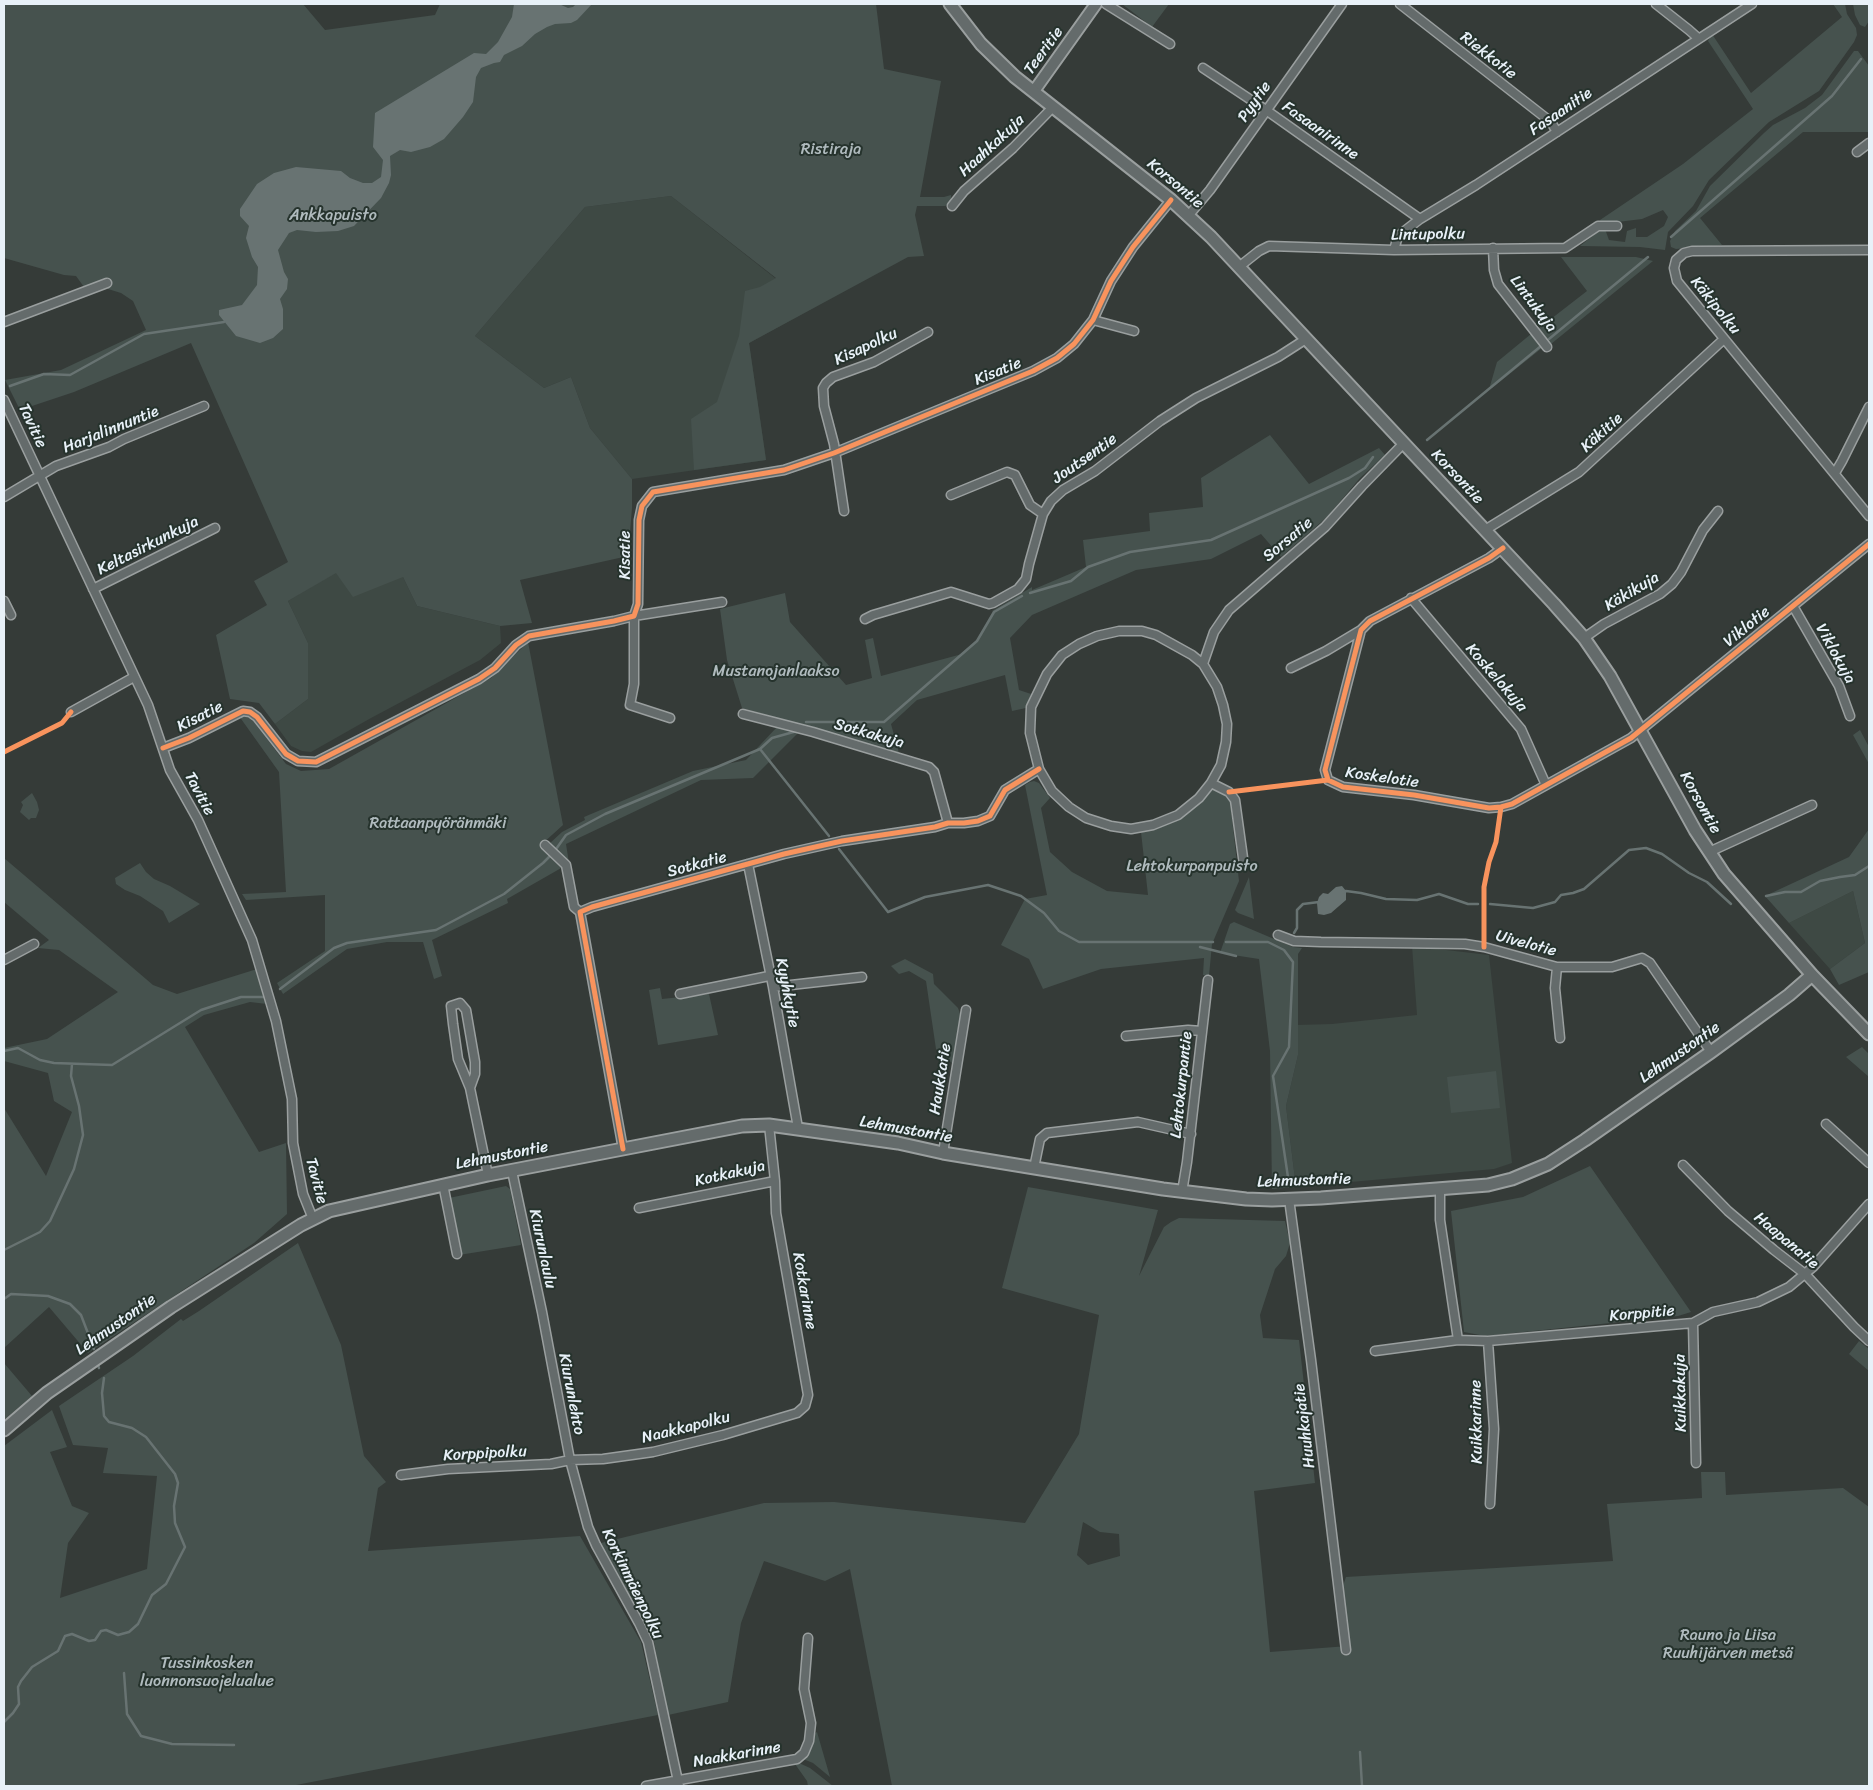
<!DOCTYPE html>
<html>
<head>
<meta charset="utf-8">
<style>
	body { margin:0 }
	#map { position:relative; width:1873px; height:1790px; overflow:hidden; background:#353b38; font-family:Sriracha,sans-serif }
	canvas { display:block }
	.frame { position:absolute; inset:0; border:5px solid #e8f1f8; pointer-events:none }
</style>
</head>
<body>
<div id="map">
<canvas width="1873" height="1790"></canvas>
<div class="frame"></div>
</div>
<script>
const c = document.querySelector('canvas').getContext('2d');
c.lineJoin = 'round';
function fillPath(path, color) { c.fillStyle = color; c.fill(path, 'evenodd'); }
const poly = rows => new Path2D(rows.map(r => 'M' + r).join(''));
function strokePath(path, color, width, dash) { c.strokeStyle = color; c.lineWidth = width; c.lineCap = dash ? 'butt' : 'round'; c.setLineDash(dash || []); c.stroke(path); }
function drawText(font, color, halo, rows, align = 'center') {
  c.font = font + ' Sriracha,sans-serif'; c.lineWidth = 4; c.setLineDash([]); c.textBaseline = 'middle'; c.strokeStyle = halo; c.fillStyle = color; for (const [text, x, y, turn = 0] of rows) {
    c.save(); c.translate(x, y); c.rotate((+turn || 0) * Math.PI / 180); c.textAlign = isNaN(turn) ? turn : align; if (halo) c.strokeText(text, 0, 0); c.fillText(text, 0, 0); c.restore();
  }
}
const built = poly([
	[671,196,813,308,749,343,766,460,632,479,590,428,571,377,544,388,475,336,585,207],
	[336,572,403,577,417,606,500,626,501,643,480,660,371,718,311,752,302,751,291,746,275,724,308,699,308,643,288,601],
	[1853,891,1865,943,1830,969,1789,923],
	[1412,946,1489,955,1512,1163,1494,1169,1296,1187,1286,1106,1298,1055,1296,1025,1332,1024,1417,1015]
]);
const green = poly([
	[4,4,303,4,325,30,435,15,440,4,876,4,884,69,941,81,920,197,944,197,951,195,951,204,945,206,917,206,915,215,924,256,908,257,749,343,766,460,694,470,691,419,717,402,739,336,745,291,760,287,776,278,671,196,585,207,475,336,544,388,571,377,590,428,632,479,632,508,628,556,520,580,532,623,500,626,417,606,403,577,353,597,336,573,288,601,308,643,308,699,275,724,259,703,230,699,216,635,267,605,254,581,288,562,191,343,74,392,20,410,5,380,61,370,146,330,133,301,121,293,108,289,105,280,84,287,76,276,64,275,4,258],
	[1122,4,1169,4,1152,27],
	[1833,4,1845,4,1847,14,1856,28,1857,35,1854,42,1819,91,1769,122,1709,180,1693,206,1668,232,1665,250,1640,247,1580,246,1600,230,1605,229,1609,240,1625,242,1627,231,1636,228,1636,237,1647,237,1664,226,1668,217,1663,210,1642,219,1601,224,1600,220,1683,164,1753,109,1708,41,1712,34,1751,93,1842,17],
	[1853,4,1869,4,1869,21,1865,27,1860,25,1855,15],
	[1854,51,1858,51,1869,66,1869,132,1803,132,1700,218,1722,245,1676,249,1671,247,1670,241,1675,231,1696,211,1710,186,1764,133,1773,125,1805,108,1822,95],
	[1561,257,1636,257,1653,261,1551,344,1538,329,1587,291],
	[1531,334,1542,348,1492,388,1490,386,1497,362],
	[1270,435,1309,484,1379,448,1385,455,1360,478,1327,517,1281,557,1261,534,1211,559,1136,570,1032,615,1010,638,1019,690,1031,694,1026,708,1012,711,1005,675,917,700,891,724,899,753,742,708,727,660,720,609,785,593,790,622,846,685,872,678,865,640,873,638,881,676,962,654,978,640,994,612,992,611,1032,587,1032,590,1086,567,1083,540,1150,531,1149,513,1203,507,1201,478],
	[528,642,563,825,542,844,563,867,507,899,508,903,432,940,442,976,434,979,423,942,387,942,347,949,283,994,277,983,325,951,325,895,246,900,242,894,286,892,279,772,239,716,247,716,254,722,286,764,301,771,329,769,491,678],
	[777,727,798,733,753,778,701,780,566,844,569,863,549,844,562,832,585,820,584,817,693,771,746,760],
	[1860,730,1869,747,1869,764,1853,735],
	[1034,781,1039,783,1050,798,1041,808,1050,852,1072,872,1107,891,1148,895,1141,832,1159,828,1186,814,1198,804,1212,787,1223,794,1230,801,1239,881,1212,944,1209,976,1203,975,1204,958,1101,969,1043,989,1029,959,1001,945,1025,899,1047,895,1025,785,1030,782],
	[32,793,37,802,39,810,36,818,31,818,29,820,20,812,23,805,21,802],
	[1869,829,1869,972,1839,985,1830,969,1865,943,1853,891,1789,923,1765,896,1849,857],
	[4,858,153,985,177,994,257,969,267,1004,250,1002,204,1015,185,1027,259,1152,286,1143,287,1214,254,1243,88,1353,49,1307,4,1348,4,1108,46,1176,72,1112,54,1101,48,1073,4,1061,4,1048,47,1039,118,992,59,950,38,948,49,940,4,902],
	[140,863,146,872,154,879,170,886,200,904,169,923,163,911,140,896,125,890,116,884,115,878],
	[1249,877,1254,919,1238,913,1235,910],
	[1234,922,1293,947,1302,948,1298,954,1298,1055,1286,1106,1296,1187,1272,1189,1270,1051,1259,959,1220,953,1230,924],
	[905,959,933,974,934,984,958,1008,961,1016,953,1064,936,1049,926,981,909,971,899,974,891,966],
	[660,988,662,999,709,994,718,1035,658,1045,649,990],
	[1862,1047,1869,1054,1869,1077,1846,1057],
	[1496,1071,1500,1108,1451,1113,1447,1077],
	[1590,1166,1691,1312,1678,1316,1485,1336,1464,1332,1451,1211,1523,1197],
	[506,1186,510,1189,521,1245,459,1255,449,1198],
	[1028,1187,1158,1210,1139,1276,1164,1227,1171,1222,1179,1218,1285,1221,1290,1243,1286,1256,1275,1269,1260,1315,1263,1338,1299,1340,1315,1483,1254,1491,1270,1652,1348,1646,1343,1586,1346,1577,1613,1561,1607,1504,1702,1498,1701,1472,1725,1472,1726,1495,1843,1488,1869,1507,1869,1786,892,1786,850,1569,825,1581,764,1561,741,1623,728,1702,668,1715,653,1637,601,1543,764,1503,834,1502,1025,1523,1079,1434,1099,1315,1002,1288],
	[1083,1522,1100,1532,1119,1534,1120,1556,1088,1565,1077,1555],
	[298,1243,341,1345,364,1456,386,1482,378,1488,368,1551,580,1536,641,1642,658,1715,291,1786,4,1786,4,1446,52,1410,67,1447,50,1452,72,1506,89,1513,68,1543,60,1598,147,1569,157,1476,103,1473,108,1448,73,1445,59,1406,133,1356,181,1319,183,1321,199,1311],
	[1859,1341,1869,1349,1869,1371,1849,1354],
	[4,1363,32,1396,4,1420],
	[817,1732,830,1777,813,1763,803,1759,812,1742,814,1734],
	[799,1763,810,1768,833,1786,808,1786,807,1781,795,1764]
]);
const water = poly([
	[514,4,559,4,568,8,573,7,576,4,592,4,577,20,571,23,555,24,547,27,535,34,522,46,504,55,500,62,494,63,481,68,476,77,473,102,463,117,444,139,430,147,411,152,400,150,390,156,391,175,389,183,381,198,354,226,338,231,316,232,297,230,289,233,278,250,284,272,288,279,287,289,280,299,283,309,283,329,273,338,260,343,236,336,219,315,219,310,242,305,257,285,258,267,252,257,246,238,249,226,240,216,240,209,257,184,274,173,296,167,341,171,350,178,363,183,372,183,381,177,383,160,373,147,375,113,474,53,486,54,498,42,512,17],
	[1342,886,1346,891,1346,900,1331,913,1324,915,1318,914,1317,903,1319,897,1323,893,1328,894,1336,887]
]);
const stream = poly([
	[1671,237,1832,96,1861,59],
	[1549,339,1648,257],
	[10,386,44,374,70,375,144,334,224,322],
	[1427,440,1541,346],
	[1030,593,1071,581,1088,567,1130,552,1211,540,1349,478,1365,468,1373,457],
	[806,722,884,722,977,641,994,612,1022,596],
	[760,749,829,836],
	[839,849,888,912,925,897,988,885,1021,896,1044,913,1059,931,1079,942,1213,942],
	[1343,892,1346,891,1361,893,1386,899,1417,900,1439,894,1468,904,1478,904],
	[1766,896,1785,892,1801,892,1820,881,1840,877,1855,875,1869,866],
	[1490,904,1533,908,1555,902,1561,895,1573,893,1584,889,1629,850,1646,848,1662,854,1689,873,1707,882,1731,904],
	[1294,933,1297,928,1297,910,1303,904,1319,902],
	[1226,942,1268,942,1284,950,1293,962,1289,1047,1273,1076,1289,1184],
	[1200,947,1236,956],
	[280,989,334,948,347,943,436,930,504,894,543,863,554,852,566,835,605,814,760,749,772,738,797,731],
	[4,1051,18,1048,40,1060,54,1063,112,1065,201,1010,241,997,265,997],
	[4,1250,40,1232,50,1221,74,1169,83,1135,79,1106,71,1076,72,1064],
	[4,1299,11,1294,48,1296,70,1304,81,1315,94,1349],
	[98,1365,99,1368],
	[124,1673,127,1714,141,1736,172,1744,234,1745],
	[4,1722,13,1713,19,1704,18,1687,21,1681,32,1667,58,1651,65,1636,72,1634,89,1641,95,1640,101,1631,106,1630,118,1635,129,1632,138,1624,152,1595,166,1584,185,1547,175,1523,174,1506,178,1483,175,1474,146,1437,132,1428,109,1422,104,1416,102,1393,104,1378],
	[1360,1752,1362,1786]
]);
const minor = poly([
	[1106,4,1170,44],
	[1400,4,1551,122,1557,132],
	[1656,4,1689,30,1698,38],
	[1203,68,1266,110,1420,219],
	[1857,152,1869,143],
	[952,206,964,191,1013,148,1053,107],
	[1189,215,1210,190,1342,4],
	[1493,248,1494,270,1498,284,1547,347],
	[1394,250,1398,236,1420,219,1476,185,1752,4],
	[1869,250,1692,251,1684,253,1676,260,1674,268,1677,281,1869,516],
	[1240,266,1259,251,1269,246,1394,250,1565,248,1598,226,1617,226],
	[1093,320,1134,331],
	[4,322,107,283],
	[4,400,148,705,170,770,198,820,252,940,276,1021,292,1099,293,1143,303,1194,313,1219],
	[1835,473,1842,461,1869,407],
	[951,495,1007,472,1015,475,1030,505,1043,514],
	[4,497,56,466,109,447,124,439,204,406],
	[844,511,834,444,824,406,823,388,826,383,833,377,874,362,928,332],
	[1485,530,1579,472,1724,339],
	[1503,548,1489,558,1370,621,1361,630,1325,770,1328,780,1343,787,1414,795,1489,808,1501,807,1512,804,1631,738,1869,544],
	[93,589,215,528],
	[1411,598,1521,729,1546,785],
	[4,601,11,615],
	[1793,606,1839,686,1850,716],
	[865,619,873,615,951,592,989,604,993,603,1018,589,1026,579,1029,564,1043,514,1051,501,1063,490,1095,471,1160,421,1196,398,1278,357,1306,339],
	[1584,638,1604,624,1660,594,1672,584,1681,572,1703,530,1718,511],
	[1203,664,1217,687,1223,705,1227,724,1226,742,1221,765,1211,783,1199,798,1178,815,1153,825,1131,829,1111,826,1086,818,1069,807,1052,791,1039,769,1030,733,1031,707,1047,674,1062,655,1079,644,1097,636,1119,631,1142,631,1156,635,1192,655,1203,664,1214,632,1229,610,1325,527,1362,486,1403,444],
	[1291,668,1326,651,1361,630],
	[71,712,134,677],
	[743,714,813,732,929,767,934,772,948,823],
	[670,718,630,705,634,684,634,616,722,602],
	[163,748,189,738,243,711,250,712,257,717,286,754,298,761,316,762,479,679,495,668,516,645,529,636,614,621,634,616,638,604,639,520,642,506,653,492,784,470,834,453,1033,371,1057,358,1074,344,1093,320,1111,281,1133,247,1171,200],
	[1211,783,1229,792,1235,800,1244,865],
	[545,845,566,865,574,907,580,912],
	[1709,852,1812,805],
	[748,864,773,987,798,1128],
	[1278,935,1294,941,1321,942,1465,944,1484,947,1557,967,1612,967,1642,958,1650,963,1711,1052],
	[4,960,34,944],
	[1557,967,1555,988,1560,1038],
	[773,987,862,977],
	[680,994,769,976],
	[1126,1036,1188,1030,1202,1031],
	[470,1088,458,1059,453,1024,451,1006,460,1003,466,1010,475,1062,475,1074,470,1088,488,1175],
	[1826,1124,1869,1163],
	[623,1149,580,912,592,907,784,854,842,841,935,827,948,823,964,823,978,821,990,816,1005,790,1039,769],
	[943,1153,966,1010],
	[1683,1165,1728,1211,1774,1250,1805,1274,1854,1327,1869,1341],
	[1034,1168,1040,1139,1047,1133,1138,1122,1191,1134],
	[512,1171,542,1312,570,1460,588,1527,596,1545,639,1623,648,1642,679,1786],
	[443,1184,457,1254],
	[1440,1189,1440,1220,1458,1340],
	[1182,1192,1187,1162,1208,980],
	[1289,1199,1311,1360,1346,1650],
	[639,1208,775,1181,769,1125],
	[1693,1323,1696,1463],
	[1488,1341,1494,1429,1490,1504],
	[1375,1351,1458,1340,1488,1341,1693,1323,1713,1312,1758,1302,1789,1287,1813,1267,1869,1204],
	[401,1475,448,1469,551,1464,570,1460,603,1459,653,1452,723,1435,797,1413,805,1406,808,1395,776,1213,775,1181],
	[646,1786,797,1759,804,1753,809,1741,811,1723,804,1689,808,1638]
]);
const tertiary = poly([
	[1034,91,1096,4]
]);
const secondary = poly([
	[950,4,981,44,1015,77,1171,200,1211,237,1554,604,1584,638,1610,676,1695,830,1724,874,1812,975,1869,1034],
	[4,1430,47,1393,171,1307,301,1225,329,1211,488,1175,742,1126,769,1125,898,1143,943,1153,1163,1189,1246,1199,1272,1200,1321,1198,1488,1185,1512,1179,1548,1164,1585,1140,1711,1052,1789,995,1812,975]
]);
const cycleway = poly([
	[1503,548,1489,558,1370,621,1361,630,1325,770,1328,780,1343,787,1414,795,1489,808,1501,807,1512,804,1631,738,1869,544],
	[163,748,189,738,243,711,250,712,257,717,286,754,298,761,316,762,479,679,495,668,516,645,529,636,614,621,634,616,638,604,639,520,642,506,653,492,784,470,834,453,1033,371,1057,358,1074,344,1093,320,1111,281,1133,247,1171,200],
	[4,752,62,723,71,712],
	[1229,792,1328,780],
	[1484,947,1484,887,1489,862,1496,842,1501,807],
	[623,1149,580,912,592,907,784,854,842,841,935,827,948,823,964,823,978,821,990,816,1005,790,1039,769]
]);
const streetNames = [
	["Teeritie",1044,51,-54],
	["Riekkotie",1488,56,38],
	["Pyytie",1255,102,-55],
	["Fasaanitie",1561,112,-34],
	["Fasaanirinne",1320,131,35],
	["Haahkakuja",992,146,-43],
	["Korsontie",1175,184,40],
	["Lintupolku",1428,235,-1],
	["Lintukuja",1533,304,53],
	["Käkipolku",1715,306,51],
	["Kisapolku",866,347,-25],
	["Kisatie",998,372,-22],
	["Tavitie",32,426,65],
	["Harjalinnuntie",111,430,-22],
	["Käkitie",1602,433,-42],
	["Joutsentie",1085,459,-35],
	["Korsontie",1457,477,47],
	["Sorsatie",1288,540,-40],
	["Keltasirkunkuja",148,546,-27],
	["Kisatie",626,555,-90],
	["Käkikuja",1632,592,-31],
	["Viklotie",1747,627,-39],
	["Viklokuja",1835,654,61],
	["Koskelokuja",1496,678,49],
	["Kisatie",200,717,-27],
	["Sotkakuja",869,734,16],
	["Koskelotie",1382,778,8],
	["Tavitie",199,794,62],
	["Korsontie",1700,803,61],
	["Sotkatie",697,865,-15],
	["Uivelotie",1526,944,15],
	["Kyyhkytie",787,993,79],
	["Lehmustontie",1680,1053,-35],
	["Haukkatie",941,1079,-81],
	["Lehtokurpantie",1182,1085,-84],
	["Lehmustontie",906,1130,10],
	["Lehmustontie",502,1156,-11],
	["Kotkakuja",730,1174,-13],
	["Tavitie",316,1181,75],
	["Lehmustontie",1304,1181,-2],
	["Haapanatie",1786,1241,40],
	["Kiurunlaulu",542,1249,78],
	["Kotkarinne",804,1291,80],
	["Korppitie",1642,1314,-5],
	["Lehmustontie",116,1325,-35],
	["Kuikkakuja",1681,1393,-91],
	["Kiurunlehto",571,1394,79],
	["Kuikkarinne",1477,1422,-91],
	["Huuhkajatie",1305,1426,-97],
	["Naakkapolku",686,1428,-14],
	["Korppipolku",485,1454,-3],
	["Korkinmäenpolku",632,1584,64],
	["Naakkarinne",737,1755,-10]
];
const parkNames = [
	["Ristiraja",831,150],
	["Ankkapuisto",333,216],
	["Mustanojanlaakso",776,672],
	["Rattaanpyöränmäki",438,824],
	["Lehtokurpanpuisto",1192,867],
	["Rauno ja Liisa",1728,1636],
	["Ruuhijärven metsä",1728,1654],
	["Tussinkosken",207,1664],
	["luonnonsuojelualue",207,1682]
];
fillPath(built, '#3e4944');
fillPath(green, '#46524e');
fillPath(water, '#687372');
strokePath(stream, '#687372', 2.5);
strokePath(minor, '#9a9f9f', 11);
strokePath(tertiary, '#9a9f9f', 14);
strokePath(secondary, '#9a9f9f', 15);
strokePath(minor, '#646b6b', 8);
strokePath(tertiary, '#646b6b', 10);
strokePath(secondary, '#646b6b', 11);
strokePath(cycleway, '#f8935d', 5);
drawText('16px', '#e8f1f8', '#26332d', streetNames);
drawText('16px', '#b0bbbe', '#26332d', parkNames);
</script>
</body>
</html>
